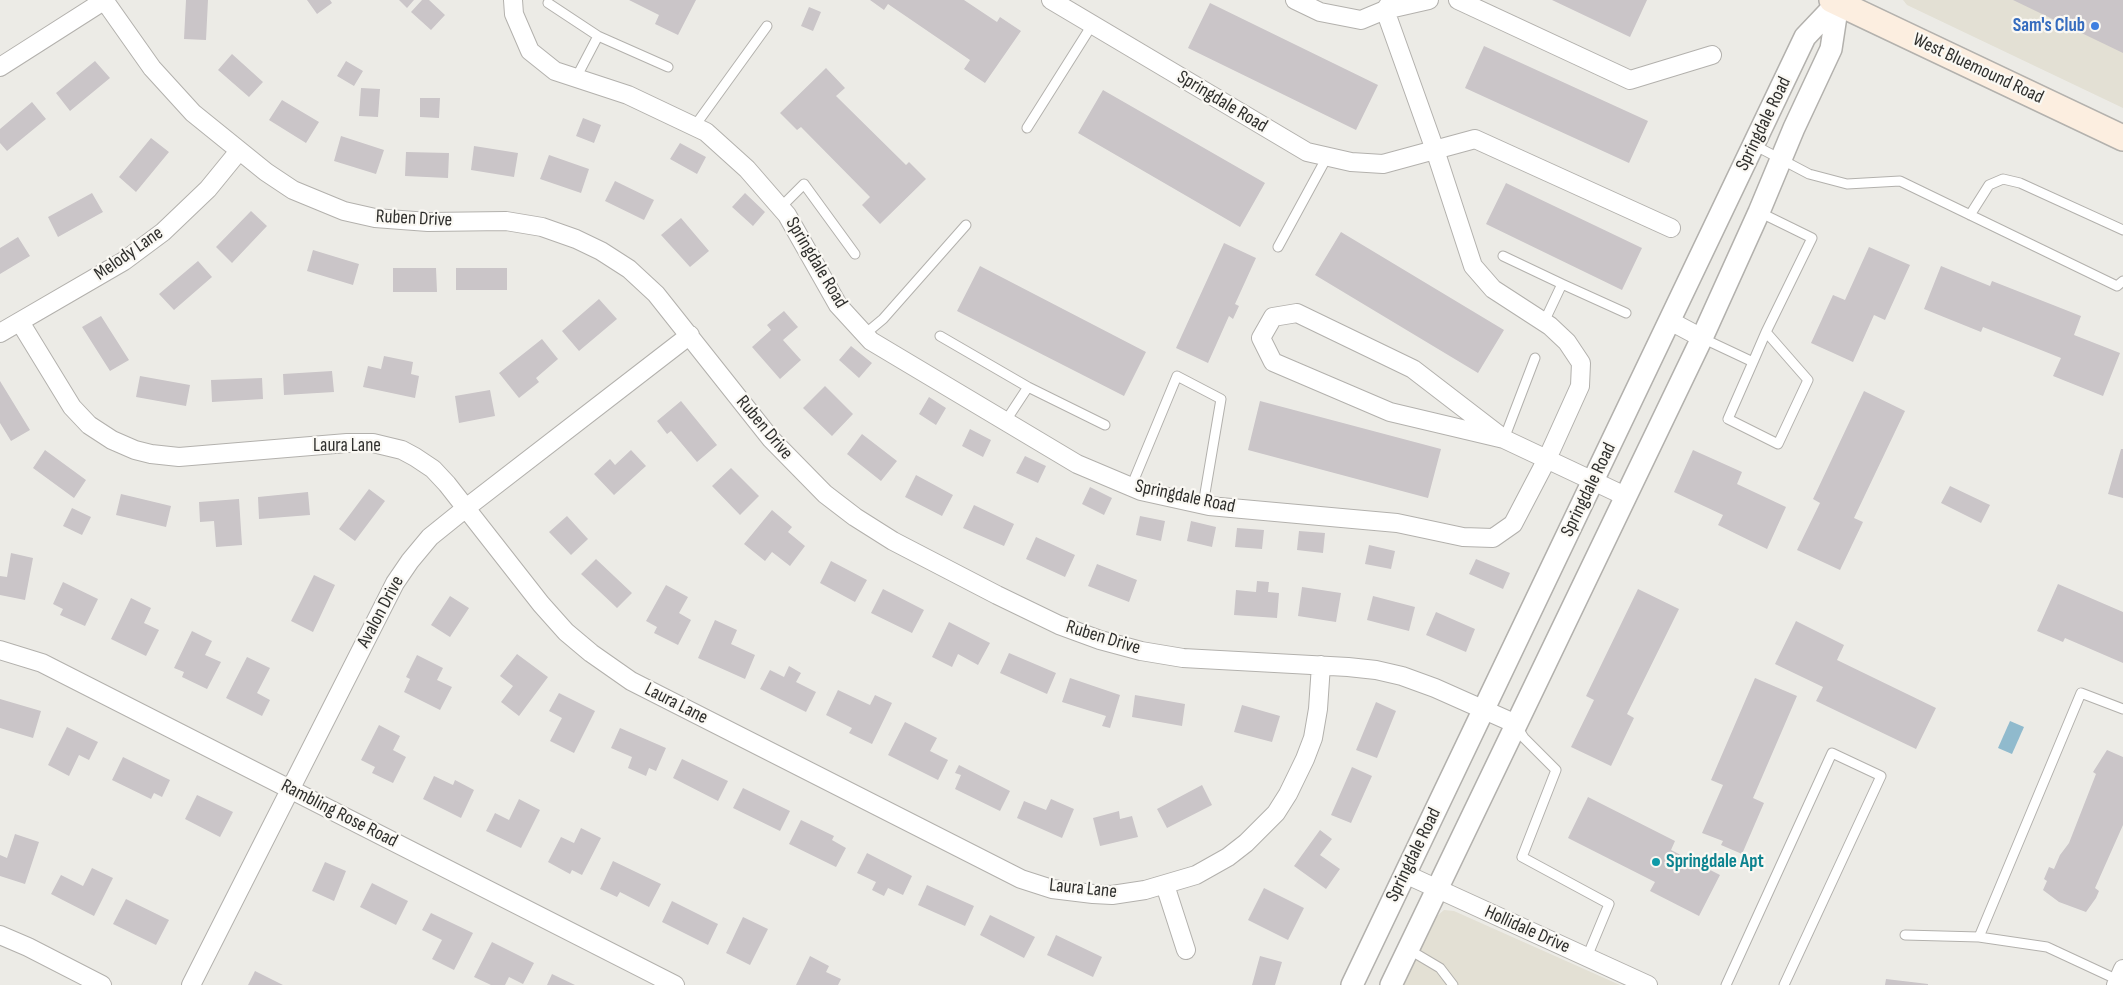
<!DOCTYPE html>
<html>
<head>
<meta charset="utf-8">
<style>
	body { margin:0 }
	canvas { display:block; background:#ecebe6 }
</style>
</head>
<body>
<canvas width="2123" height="985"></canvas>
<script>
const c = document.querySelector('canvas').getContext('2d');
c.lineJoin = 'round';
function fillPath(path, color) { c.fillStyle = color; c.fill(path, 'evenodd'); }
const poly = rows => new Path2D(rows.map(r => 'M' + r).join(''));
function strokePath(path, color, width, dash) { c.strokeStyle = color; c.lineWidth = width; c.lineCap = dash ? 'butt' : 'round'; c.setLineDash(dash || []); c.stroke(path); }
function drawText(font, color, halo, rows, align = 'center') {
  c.font = font + ' "Sofia Sans Condensed",sans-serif'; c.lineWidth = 4.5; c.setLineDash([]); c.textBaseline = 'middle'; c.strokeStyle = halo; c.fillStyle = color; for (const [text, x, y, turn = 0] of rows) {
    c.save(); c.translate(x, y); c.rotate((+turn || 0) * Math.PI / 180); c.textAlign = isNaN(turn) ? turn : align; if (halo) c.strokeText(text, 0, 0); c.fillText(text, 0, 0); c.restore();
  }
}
const built = poly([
	[1903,0,2123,0,2123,108,1907,5],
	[1444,910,1454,911,1620,985,1403,985,1436,917]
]);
const water = poly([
	[2010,721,2024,727,2012,754,1998,748]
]);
const building = poly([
	[186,0,208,0,206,40,184,39],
	[307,0,330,0,332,3,317,14],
	[399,0,414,0,407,8],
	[422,0,429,0,445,15,431,30,411,12],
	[629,0,696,0,678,35,655,24,659,15],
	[870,0,964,0,997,22,1000,17,1021,31,985,83,964,69,970,60,888,4,884,10],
	[1552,0,1647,0,1630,37],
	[2013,0,2123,0,2123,53],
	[1210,3,1378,85,1356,130,1188,48],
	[809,7,821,12,813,31,801,26],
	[1484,46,1648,121,1629,163,1465,88],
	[232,54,263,82,249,97,218,70],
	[95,61,110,78,70,111,56,93],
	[346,61,363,71,354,86,337,76],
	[826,68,845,88,836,96,906,165,909,162,926,179,880,224,862,205,870,197,801,127,797,130,780,113],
	[361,88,380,89,378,117,359,116],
	[1103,90,1265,183,1240,227,1078,133],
	[420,98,440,98,439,118,420,117],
	[282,100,319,122,306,143,269,120],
	[32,102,46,119,7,151,0,143,0,129],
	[583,118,601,125,594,143,576,136],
	[341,136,384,150,376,174,334,161],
	[151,138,169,152,136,192,119,177],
	[680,143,706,157,697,174,670,159],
	[474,146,518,153,514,177,471,170],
	[406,152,449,153,448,178,405,176],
	[549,155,589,169,581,193,540,179],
	[615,181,654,200,644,220,605,201],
	[1506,183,1642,248,1622,290,1486,224],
	[92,193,103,212,58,237,48,217],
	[745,193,765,212,753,226,732,207],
	[251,211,267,226,232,263,216,247],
	[681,218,709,251,690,267,661,235],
	[1341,232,1504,330,1478,373,1315,275],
	[18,237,30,256,0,274,0,248],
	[1224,243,1256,258,1235,304,1239,306,1233,319,1229,316,1208,363,1176,348],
	[1869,247,1910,265,1885,320,1874,315,1853,362,1811,343,1833,295,1845,300],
	[313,250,359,264,353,285,307,271],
	[198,261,212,277,174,310,159,294],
	[980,266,1146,352,1124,396,957,311],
	[1941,266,1990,286,1992,281,2081,316,2074,335,2120,353,2103,396,2053,376,2061,358,1983,327,1981,332,1924,309],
	[393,268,436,268,437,292,393,292],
	[456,268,507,268,507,290,456,290],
	[599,299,617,319,579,351,562,331],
	[784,311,798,327,783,340,801,360,780,379,752,347,771,330,767,325],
	[101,316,129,360,110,371,82,327],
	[542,339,558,359,536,378,539,382,519,398,499,373],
	[851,346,872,363,859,378,839,360],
	[384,356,413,362,411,374,419,376,415,398,363,387,368,366,381,369],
	[332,371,334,392,284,395,283,374],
	[140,376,190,385,186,406,136,397],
	[262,378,263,399,212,402,211,380],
	[0,381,30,430,11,441,0,423],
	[825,386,853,414,832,436,803,408],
	[490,390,495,416,459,423,455,396],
	[1864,391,1905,411,1854,518,1863,522,1840,570,1797,550,1820,503,1813,499],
	[929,397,946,408,936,425,919,414],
	[681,401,717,445,697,462,671,431,667,434,657,421],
	[1260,401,1441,449,1428,498,1248,450],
	[970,429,991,440,983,457,962,446],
	[862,434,897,461,881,481,847,454],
	[2121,449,2123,449,2123,498,2108,494],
	[45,450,86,480,74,498,33,468],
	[631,450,646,466,614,495,594,474,610,459,615,465],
	[1693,450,1742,472,1737,484,1786,507,1767,549,1718,525,1723,515,1674,492],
	[1025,456,1046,466,1038,483,1016,473],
	[731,468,759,496,740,515,712,486],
	[916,475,953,495,942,516,905,497],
	[1950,486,1990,505,1981,523,1941,503],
	[1090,487,1112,498,1104,515,1082,504],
	[369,489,385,501,355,541,339,529],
	[308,492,310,515,259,519,258,497],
	[121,494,171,506,166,527,116,515],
	[239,499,242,545,216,547,214,521,200,522,199,502],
	[974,505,1014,524,1004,546,963,528],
	[72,508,91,517,82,535,63,526],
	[772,510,792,527,788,532,805,546,790,566,772,552,765,561,744,544],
	[567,516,588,539,571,555,549,532],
	[1140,516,1165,521,1161,541,1136,535],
	[1191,521,1216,527,1212,547,1187,541],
	[1237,528,1264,530,1262,549,1235,547],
	[1299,531,1325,533,1323,553,1297,550],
	[1036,537,1075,555,1065,577,1026,559],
	[1369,545,1395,551,1391,569,1365,564],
	[11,553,33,558,25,600,0,595,0,576,7,577],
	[596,559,632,593,617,608,581,574],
	[1476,559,1510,573,1503,589,1469,574],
	[831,561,867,580,855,602,820,583],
	[1097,564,1137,580,1129,602,1088,586],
	[314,575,335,585,313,632,291,621],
	[1257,581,1269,582,1268,592,1279,593,1277,618,1234,615,1236,590,1256,592],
	[63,582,98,599,85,626,60,615,63,609,53,604],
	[2058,584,2123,612,2123,663,2065,638,2063,642,2037,631],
	[666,585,688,597,679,613,691,620,678,645,654,633,657,627,646,621],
	[1302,587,1341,593,1336,622,1298,616],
	[883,589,924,610,912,633,871,613],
	[1638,589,1679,609,1627,714,1634,718,1611,766,1571,747,1594,700,1586,696],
	[450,596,469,608,450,637,431,625],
	[1373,596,1415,607,1409,631,1367,620],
	[131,598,151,608,144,623,159,630,146,656,111,639],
	[1436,612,1475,629,1466,652,1426,635],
	[715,620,737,630,731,644,755,655,745,679,698,658],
	[1796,621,1844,645,1837,660,1936,708,1916,749,1816,701,1823,687,1775,664],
	[949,622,990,643,978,665,958,654,952,667,932,657],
	[192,631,212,641,205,655,221,662,207,689,182,677,184,672,174,668],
	[1009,653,1056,673,1047,694,1000,673],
	[517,654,548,677,519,716,501,702,513,686,500,676],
	[417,655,443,668,437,680,452,687,440,710,404,692,410,679,406,677],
	[247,657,270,668,257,693,270,700,262,716,226,698],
	[789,666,801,673,796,682,816,692,806,712,760,689,770,670,784,677],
	[1070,678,1120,695,1110,728,1102,726,1106,716,1062,702],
	[1755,678,1797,696,1753,798,1764,803,1742,854,1721,845,1723,841,1702,833,1723,785,1711,780],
	[838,690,870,705,875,695,892,703,872,744,849,733,852,728,826,715],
	[559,693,595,711,574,753,550,741,562,718,549,711],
	[1135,695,1185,704,1182,726,1132,717],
	[0,699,41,711,33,738,0,728],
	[1376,702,1396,711,1377,758,1356,750],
	[1242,705,1280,716,1272,742,1234,732],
	[905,722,937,738,930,751,948,760,938,780,888,755],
	[379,725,400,736,393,750,406,757,393,783,372,773,375,767,361,760],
	[67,727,98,742,89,760,79,755,69,776,48,765],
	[620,728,666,748,656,771,649,768,646,776,628,768,632,757,611,748],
	[2107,750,2123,757,2123,825,2095,888,2099,891,2096,898,2086,912,2059,902,2043,890,2047,881,2044,879,2049,867,2054,869,2060,855,2069,843,2096,774,2093,772],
	[123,757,170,780,162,797,154,793,151,799,112,780],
	[682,759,728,781,718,801,673,778],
	[959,765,1010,791,1000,811,955,789,961,775,955,773],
	[1352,767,1372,776,1351,823,1331,815],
	[434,776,453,785,455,780,474,790,461,818,423,799],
	[1202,785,1212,805,1167,828,1157,809],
	[743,788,790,811,780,831,733,808],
	[197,795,233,812,220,837,185,819],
	[1588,797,1675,841,1671,850,1720,875,1699,916,1650,891,1655,882,1568,838],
	[519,799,540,810,521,848,486,831,495,813,509,820],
	[1051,799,1074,809,1062,838,1017,818,1024,801,1046,810],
	[1119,811,1120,819,1132,816,1138,837,1100,846,1093,818],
	[801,820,834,836,832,840,846,848,836,867,789,844],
	[581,828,601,838,582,875,572,870,570,874,548,862,561,837,574,843],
	[1320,830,1332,839,1320,855,1340,869,1326,889,1294,866],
	[15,834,39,842,25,884,0,876,0,855,7,858],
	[867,853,912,876,903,895,888,888,884,896,872,890,876,882,857,873],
	[613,861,661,884,649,907,620,892,617,897,600,889],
	[325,862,346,871,334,901,312,891],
	[92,868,113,878,94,916,51,894,61,875,83,886],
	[372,883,408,901,396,925,360,907],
	[927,885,974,906,965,926,918,905],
	[1264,888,1304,908,1288,940,1248,920],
	[126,899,169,920,156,945,113,924],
	[672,901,718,924,708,945,662,922],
	[431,913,473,933,454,970,432,959,442,940,422,930],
	[990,915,1035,937,1024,958,980,935],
	[743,917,768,929,750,965,726,953],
	[1056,935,1102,957,1093,977,1047,955],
	[492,942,534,963,523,984,509,977,505,985,491,985,474,977],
	[810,956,829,966,826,972,841,979,838,985,796,985],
	[1260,956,1282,962,1275,985,1252,985],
	[255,971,283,985,248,985],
	[552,974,575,985,547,985],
	[1886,979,1928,984,1928,985,1885,985]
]);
const service = poly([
	[548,3,598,36,576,78],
	[598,36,668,67],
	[694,127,767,26],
	[1027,128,1092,25],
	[1754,145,1809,174,1847,184,1900,181,2117,286,2123,281],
	[780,208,804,184,855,254],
	[1970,215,1989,185,2003,179,2020,183,2123,230],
	[1278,247,1327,157],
	[1503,256,1562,284,1544,322],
	[1562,284,1626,313],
	[865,334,883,319,966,225],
	[940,336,1028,387],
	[1702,338,1753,362,1728,419,1778,444,1808,380,1766,332,1812,238,1759,212],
	[1753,362,1766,332],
	[1005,422,1028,387,1105,425],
	[1504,439,1535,358],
	[1131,487,1177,376,1221,399,1203,505],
	[1517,727,1524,738,1556,770,1522,857,1609,904,1587,957],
	[1905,935,1979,937],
	[1408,949,1440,968,1453,985],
	[2118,980,2047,947,1979,937,2081,693,2123,709],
	[1726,985,1832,753,1881,776,1784,985]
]);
const minor = poly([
	[104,0,152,68,193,113,266,172,293,190,344,211,375,218,428,222,506,221,542,227,576,239,601,251,629,269,656,294,771,439,825,494,855,517,893,541,997,595,1059,625,1100,640,1141,651,1183,658,1348,667,1376,670,1402,676,1435,688,1516,724],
	[513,0,514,14,530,51,555,71,628,95,706,132,747,169,787,215,838,305,871,341,1077,464,1141,491,1209,506,1397,523,1463,537,1493,538,1513,524,1547,459,1580,386,1581,363,1567,342,1550,326,1493,289,1473,266,1435,150,1385,10,1429,0],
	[1051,0,1307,152,1351,162,1383,164,1475,139,1671,228],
	[1295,0,1320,12,1361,20,1385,10,1392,0],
	[1458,0,1630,80,1712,55],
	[0,67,105,0],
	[1670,321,1702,338],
	[20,322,72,407,89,425,112,440,135,450,151,454,179,457,347,443,373,443,402,450,415,457,433,469,447,484,541,604,566,632,591,653,631,681,1021,879,1052,889,1093,894,1112,895,1145,890,1196,875,1228,857,1246,843,1276,813,1288,794,1305,759,1313,738,1318,709,1321,665],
	[0,333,124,261,163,232,208,189,239,151],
	[1504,439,1390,412,1273,362,1261,338,1273,317,1297,313,1413,369,1504,439,1625,496],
	[0,650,42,663,675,985],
	[1405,874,1648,985],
	[1165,885,1186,950],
	[0,935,28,947,102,985],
	[191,985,395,583,410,561,430,537,466,508,690,335],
	[2116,985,2123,969]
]);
const tertiary = poly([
	[1352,985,1805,37,1840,0],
	[1391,985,1702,338,1759,212,1794,128,1831,49,1838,3]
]);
const secondary = poly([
	[1832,0,2123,138]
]);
const markers = [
	[2095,26,5,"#3f7fe0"],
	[1656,862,5,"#0f9aa8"]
];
const shopNames = [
	["Sam's Club",2085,26]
];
const streetNames = [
	["West Bluemound Road",1978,69,25],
	["Springdale Road",1222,102,31],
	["Springdale Road",1764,124,-64],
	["Ruben Drive",414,219,3],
	["Melody Lane",129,254,-35],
	["Springdale Road",816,263,59],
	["Ruben Drive",764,428,50],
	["Laura Lane",347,446],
	["Springdale Road",1589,490,-64],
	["Springdale Road",1185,497,12],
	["Avalon Drive",381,612,-62],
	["Ruben Drive",1103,638,17],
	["Laura Lane",676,704,27],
	["Rambling Rose Road",339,814,27],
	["Springdale Road",1414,855,-64],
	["Laura Lane",1083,889,6],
	["Hollidale Drive",1527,930,24]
];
const cultureNames = [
	["Springdale Apt",1666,862]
];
fillPath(built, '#e3e0d4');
fillPath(water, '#90bacd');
fillPath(building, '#cac5c8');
strokePath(service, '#b3b1ad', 11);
strokePath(minor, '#b3b1ad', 20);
strokePath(tertiary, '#b3b1ad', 24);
strokePath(secondary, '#b3b1ad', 28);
strokePath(service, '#fff', 9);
strokePath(minor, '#fff', 18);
strokePath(tertiary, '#fff', 21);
strokePath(secondary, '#fceee0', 25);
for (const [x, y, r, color] of markers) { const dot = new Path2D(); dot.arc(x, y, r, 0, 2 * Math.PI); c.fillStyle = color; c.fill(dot); strokePath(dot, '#faf8f3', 2); }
drawText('bold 19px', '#366cbe', '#faf8f3', shopNames, 'right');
drawText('19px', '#2f2f2d', '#faf8f3', streetNames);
drawText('bold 19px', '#0d838f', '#faf8f3', cultureNames, 'left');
</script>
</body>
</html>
